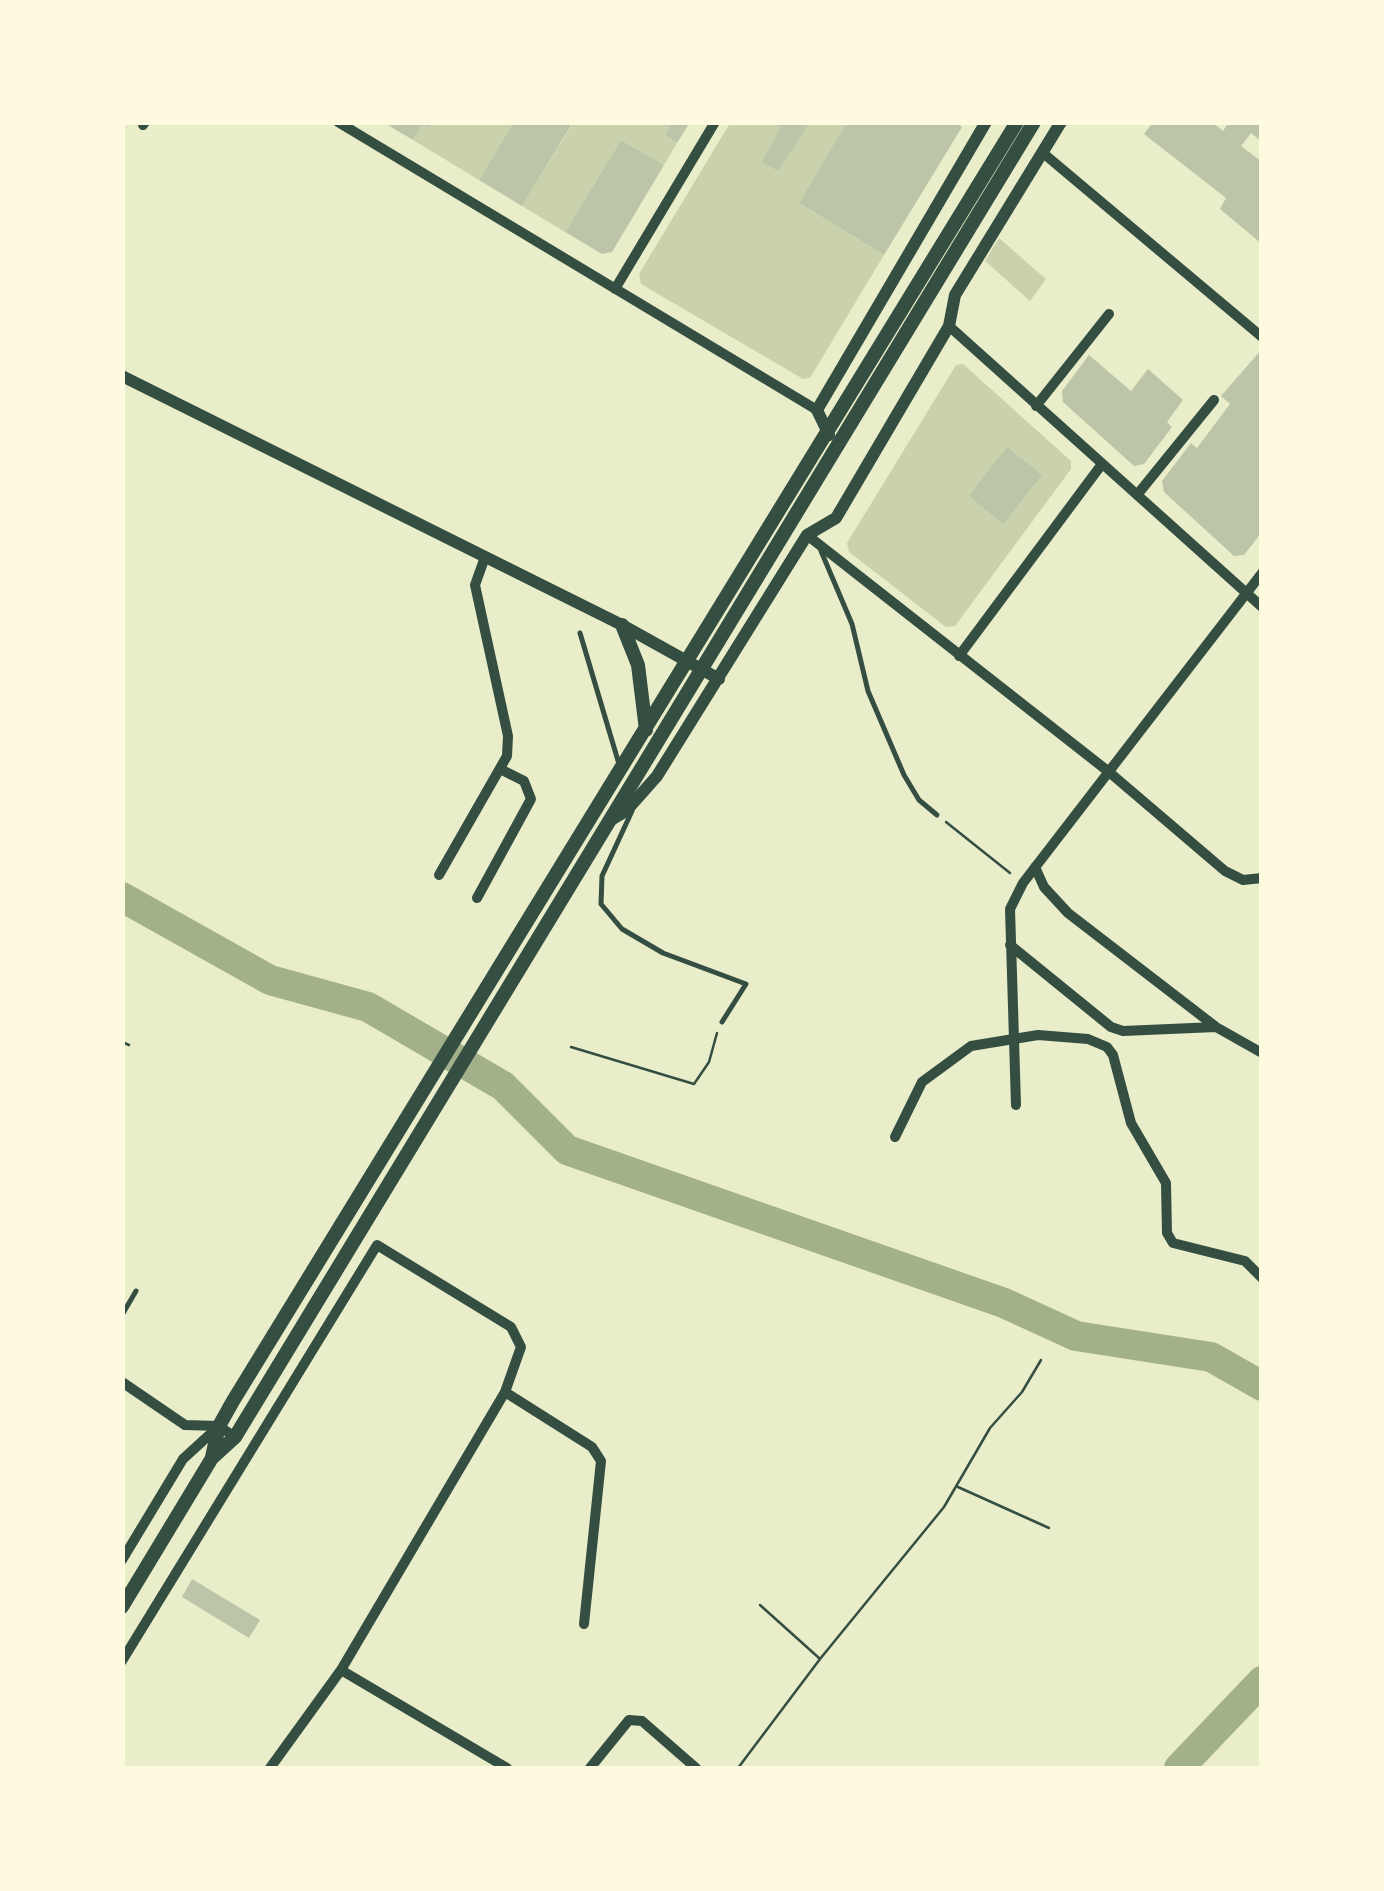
<!DOCTYPE html>
<html>
<head>
<meta charset="utf-8">
<style>
	body { margin:0 }
	#map { position:relative; width:1384px; height:1891px; overflow:hidden; background:#e9edc9; font-family:"PT Serif",serif }
	canvas { display:block }
	.frame { position:absolute; inset:0; border:125px solid #fefae0; pointer-events:none }
</style>
</head>
<body>
<div id="map">
<canvas width="1384" height="1891"></canvas>
<div class="frame"></div>
</div>
<script>
const c = document.querySelector('canvas').getContext('2d');
c.lineJoin = 'round';
function fillPath(path, color) { c.fillStyle = color; c.fill(path, 'evenodd'); }
const poly = rows => new Path2D(rows.map(r => 'M' + r).join(''));
function strokePath(path, color, width, dash) { c.strokeStyle = color; c.lineWidth = width; c.lineCap = dash ? 'butt' : 'round'; c.setLineDash(dash || []); c.stroke(path); }
const green = poly([
	[423,123,430,128,434,123,514,123,479,180,413,140],
	[573,123,671,123,665,135,677,143,664,165,621,140,565,232,522,206],
	[730,123,847,123,799,203,884,255,810,378,803,379,641,284,639,274],
	[999,238,1046,279,1030,301,985,261],
	[963,364,1071,461,1071,469,955,626,946,627,849,552,847,543,956,365]
]);
const river = poly([
	[122,897,270,980,368,1007,503,1086,567,1150,1004,1303,1076,1336,1211,1357,1262,1386],
	[1179,1768,1262,1681]
]);
const building = poly([
	[383,122,434,122,430,128,423,123,413,140],
	[514,122,573,122,522,206,479,180],
	[671,122,690,122,677,143,665,135],
	[774,122,810,122,778,171,762,162,781,127],
	[847,122,955,122,962,127,884,255,799,203],
	[1153,122,1212,122,1223,131,1229,122,1262,122,1262,142,1251,133,1241,146,1262,162,1262,244,1220,209,1226,198,1144,134],
	[621,140,664,165,612,252,602,254,565,232],
	[1262,349,1262,532,1244,555,1234,556,1164,492,1162,481,1191,443,1197,448,1230,404,1221,396],
	[1089,355,1131,391,1148,369,1183,400,1167,422,1172,427,1144,464,1134,466,1063,402,1062,391],
	[1007,447,1042,475,1003,524,969,496],
	[192,1579,260,1620,249,1638,182,1597]
]);
const path = poly([
	[946,822,1010,873],
	[122,1042,129,1045],
	[571,1047,694,1084,709,1062,717,1033],
	[958,1487,1049,1528],
	[760,1605,819,1658],
	[738,1768,820,1659,944,1507,990,1428,1022,1392,1041,1360]
]);
const service = poly([
	[821,551,852,624,868,691,904,775,919,800,937,815],
	[580,633,619,764],
	[632,811,602,876,601,904,622,929,663,953,746,984,722,1022],
	[122,1315,136,1291]
]);
const minor = poly([
	[338,122,817,410],
	[143,125,145,122],
	[1043,153,1262,337],
	[615,289,715,122],
	[949,326,1262,607],
	[1036,406,1109,314],
	[1137,495,1214,400],
	[807,535,1109,772,1225,871,1243,880,1262,878],
	[959,656,1102,464],
	[1035,867,1044,887,1068,913,1216,1027,1262,1053],
	[439,875,507,756,508,736,475,585,485,557],
	[477,898,531,799,524,781,500,769],
	[1010,945,1111,1027,1123,1031,1216,1027],
	[1016,1105,1010,909,1023,883,1262,573],
	[895,1137,922,1082,971,1046,1038,1035,1088,1039,1107,1047,1113,1055,1131,1123,1166,1183,1167,1233,1173,1243,1245,1261,1262,1278],
	[122,1382,185,1425,219,1426,235,1437],
	[122,1560,183,1459,218,1427],
	[122,1661,377,1245,511,1327,521,1347,505,1392,592,1447,601,1461,584,1624],
	[341,1670,507,1768],
	[270,1768,341,1670,505,1392],
	[590,1768,629,1720,642,1721,696,1768]
]);
const tertiary = poly([
	[122,376,622,625,719,679],
	[829,435,817,410,986,122],
	[609,821,626,811,657,776,807,535,836,518,949,326,955,295,1061,122]
]);
const secondary = poly([
	[622,625,638,665,646,730],
	[212,1457,219,1426,233,1401,1017,122],
	[122,1607,212,1458,235,1437,1034,122]
]);
fillPath(green, '#cad2ad');
strokePath(river, '#a3b18a', 30);
fillPath(building, '#bcc5a7');
strokePath(path, '#344e41', 2.5);
strokePath(service, '#344e41', 5);
strokePath(minor, '#344e41', 10);
strokePath(tertiary, '#344e41', 12);
strokePath(secondary, '#344e41', 14);
</script>
</body>
</html>
